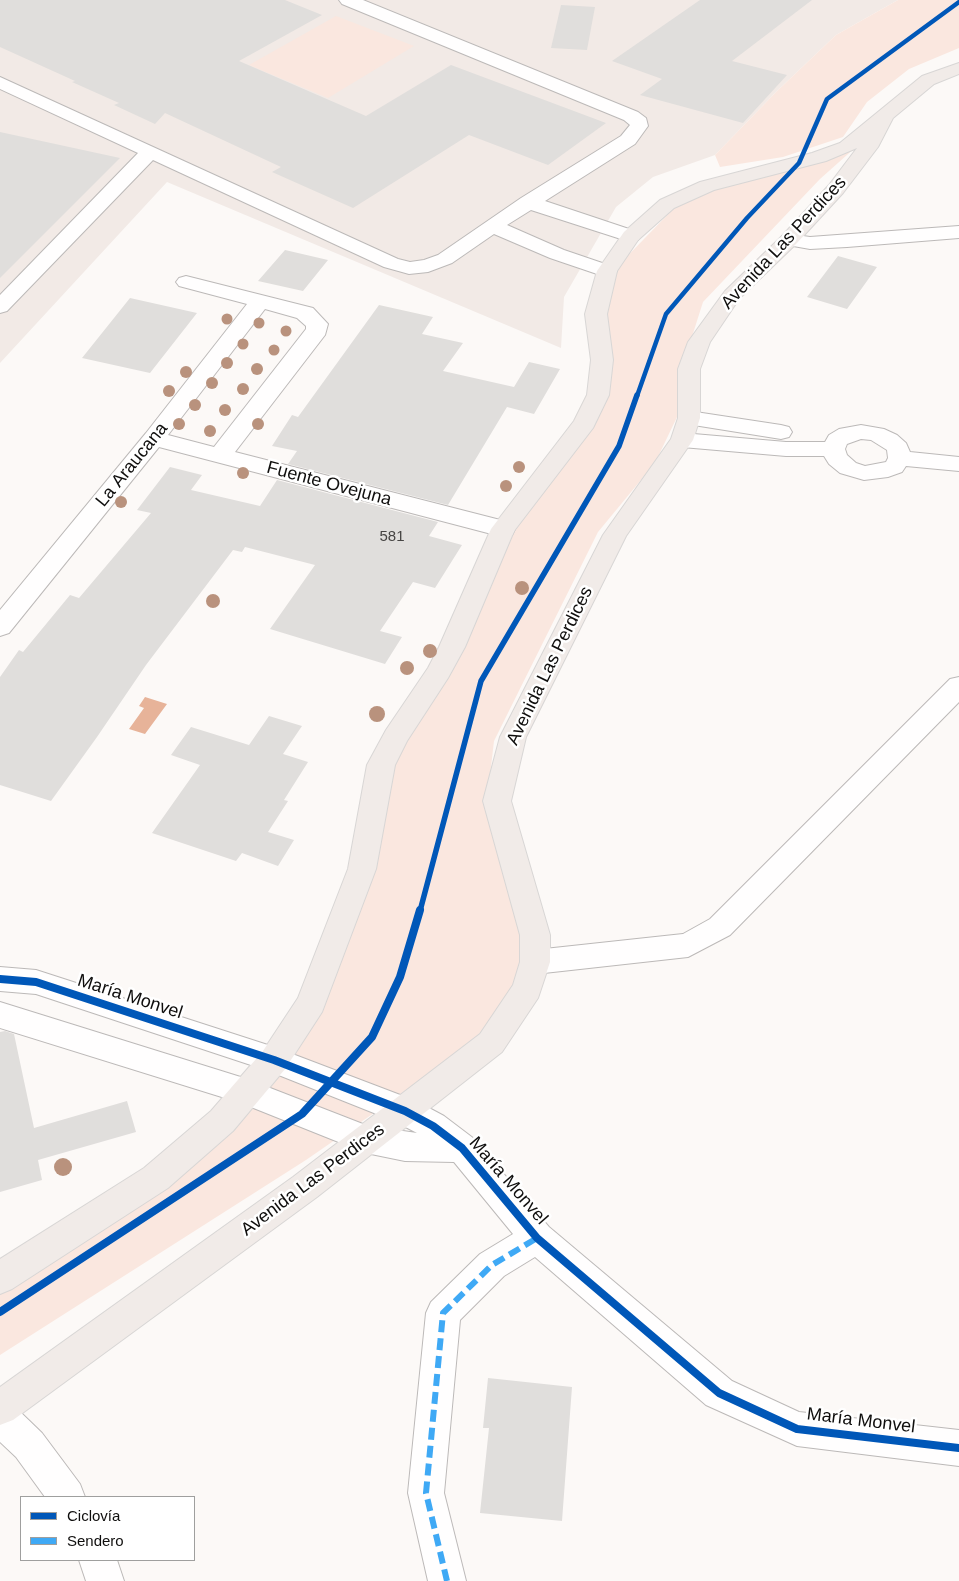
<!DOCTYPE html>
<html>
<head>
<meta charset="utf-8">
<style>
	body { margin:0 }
	#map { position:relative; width:959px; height:1581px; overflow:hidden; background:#fcf9f7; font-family:Helvetica,sans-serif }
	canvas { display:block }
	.legend { position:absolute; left:20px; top:1496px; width:175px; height:65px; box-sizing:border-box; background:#fff; border:1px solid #9f9f9e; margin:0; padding:6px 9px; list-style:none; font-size:15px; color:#0f0e0d }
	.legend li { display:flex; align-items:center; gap:10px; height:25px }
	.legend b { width:25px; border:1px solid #9f9f9e }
</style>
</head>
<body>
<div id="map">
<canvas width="959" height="1581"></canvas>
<ul class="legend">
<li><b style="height:6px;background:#0057b8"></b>Ciclovía</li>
<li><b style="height:6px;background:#3fa9f5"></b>Sendero</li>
</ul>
</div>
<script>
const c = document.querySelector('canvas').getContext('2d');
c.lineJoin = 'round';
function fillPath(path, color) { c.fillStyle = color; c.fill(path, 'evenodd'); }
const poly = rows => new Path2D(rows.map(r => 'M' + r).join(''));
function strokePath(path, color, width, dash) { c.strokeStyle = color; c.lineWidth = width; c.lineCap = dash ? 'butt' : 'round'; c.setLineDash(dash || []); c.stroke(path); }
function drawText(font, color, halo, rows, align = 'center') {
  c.font = font + ' Helvetica,sans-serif'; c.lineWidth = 5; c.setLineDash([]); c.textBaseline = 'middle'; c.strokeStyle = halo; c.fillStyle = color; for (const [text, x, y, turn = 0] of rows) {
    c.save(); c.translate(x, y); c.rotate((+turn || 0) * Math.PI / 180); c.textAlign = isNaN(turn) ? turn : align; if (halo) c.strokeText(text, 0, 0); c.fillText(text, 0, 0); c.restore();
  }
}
const built = poly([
	[0,0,898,0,836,35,776,92,715,155,653,177,616,207,564,297,561,348,167,182,0,363]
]);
const green = poly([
	[898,0,959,0,959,48,909,69,867,102,843,137,783,157,720,167,715,155,776,92,836,35],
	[336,16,414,46,328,98,249,65],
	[875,130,820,179,703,302,682,368,678,415,655,463,598,532,494,741,487,801,525,936,517,987,484,1037,306,1160,0,1355,0,1294,293,1048,389,755,516,509,590,424,600,314,608,276,678,204,734,181,793,169]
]);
const water = poly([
	[145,697,167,704,145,734,129,729,144,708,139,706]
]);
const building = poly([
	[0,0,285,0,322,15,239,61,366,116,451,65,606,123,548,165,469,135,353,208,272,172,281,167,165,113,155,124,114,105,119,103,72,82,75,81,0,47],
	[700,0,812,0,732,61,787,75,743,123,640,95,662,79,612,61],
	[561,5,595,7,587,50,551,48],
	[0,132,120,158,0,278],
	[285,250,328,260,303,291,258,281],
	[838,256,877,267,847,309,807,297],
	[130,298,197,313,150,373,82,358],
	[379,305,433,317,422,334,463,343,443,371,514,387,529,362,560,369,534,414,507,407,448,505,288,464,297,451,272,446,292,415,298,417],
	[170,467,202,475,191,490,260,506,277,480,438,522,429,536,462,545,435,588,413,582,380,631,402,637,385,664,270,629,315,565,245,547,242,552,233,550,146,665,97,737,51,801,0,785,0,677,19,650,23,652,70,595,79,598,151,513,137,510],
	[269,716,302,726,283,754,308,762,284,800,288,801,268,832,294,840,278,866,242,853,236,861,152,833,200,765,171,755,191,727,249,745],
	[5,1031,14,1034,34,1128,127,1101,136,1132,38,1160,42,1180,0,1192,0,1032],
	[488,1378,572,1387,562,1521,480,1513,489,1428,483,1428]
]);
const minor = poly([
	[339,0,363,0,638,112,646,118,648,126,635,144,545,201,638,232,641,236,638,240,631,242,624,240,531,210,507,225,564,250,614,267,617,271,614,275,607,277,600,275,550,258,494,234,452,263,428,272,409,274,402,272,384,267,153,160,7,311,0,313,0,295,138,153,0,89,0,77,398,259,410,262,424,260,438,255,521,198,621,136,630,125,624,120,342,4,339,0],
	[959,226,959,238,847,247,810,249,782,244,779,240,782,236,789,234,810,237,959,226],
	[186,276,313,308,328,324,325,335,235,452,512,523,515,529,512,535,503,537,159,447,9,633,0,636,0,610,146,433,247,304,179,286,176,282,179,278,186,276],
	[265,309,297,318,306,326,306,329,214,447,168,435,265,309],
	[689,411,781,425,789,427,792,432,789,437,781,439,681,423,678,418,681,413,689,411],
	[861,425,884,429,897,435,906,443,910,452,959,457,959,471,906,466,902,472,888,477,864,480,840,473,829,464,824,456,786,456,682,447,674,445,671,440,674,435,682,433,786,442,825,442,829,435,839,429,861,425],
	[861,439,871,440,887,450,888,458,886,462,865,466,856,463,847,455,845,449,847,444,861,439],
	[959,677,959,702,730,935,688,957,535,974,524,970,520,962,524,954,535,950,683,934,710,919,950,679,959,677],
	[0,967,36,970,274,1047,416,1101,444,1116,473,1138,549,1227,732,1381,799,1412,959,1430,959,1466,797,1446,706,1405,535,1257,504,1276,460,1320,444,1493,466,1581,428,1581,408,1493,426,1313,431,1302,480,1254,513,1234,454,1162,405,1161,366,1153,241,1103,0,1028,0,1002,247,1079,368,1126,417,1133,394,1121,266,1070,36,994,0,991,0,967],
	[0,1400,13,1405,42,1433,80,1484,85,1497,45,1497,16,1457,0,1442,0,1400],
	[79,1560,117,1560,124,1581,86,1581,79,1560]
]);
const major = poly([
	[959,63,959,74,934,84,893,118,878,147,843,193,796,244,739,299,710,342,700,369,700,418,693,440,626,536,526,737,511,801,550,935,550,962,538,998,502,1052,317,1197,13,1420,0,1425,0,1387,293,1177,480,1034,513,985,520,962,520,935,483,801,500,737,603,535,671,439,678,418,678,369,688,342,725,291,782,236,829,185,857,148,826,161,714,190,674,208,638,240,617,271,607,314,613,360,609,395,593,428,514,531,465,647,448,678,407,741,395,765,376,869,322,1012,285,1069,233,1131,168,1188,12,1289,0,1294,0,1259,144,1168,211,1111,263,1051,298,998,348,869,367,765,386,730,428,668,439,647,491,529,574,421,587,395,591,360,585,314,597,271,624,232,660,200,700,182,812,153,840,143,922,76,959,63]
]);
const quiet = poly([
	[447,1581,426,1493,443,1313,492,1265,537,1238]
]);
const cyclewayFar2 = poly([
	[637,396,666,314,747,218,799,163,827,99,959,2]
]);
const cyclewayFar1 = poly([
	[420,911,481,681,619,446,637,395]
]);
const cycleway = poly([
	[0,979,36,982,274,1060,405,1111,433,1126,462,1148,537,1238,719,1393,797,1429,959,1448],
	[0,1312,302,1114,372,1037,400,977,420,910]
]);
const trees = [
	[227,319,5.5],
	[259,323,5.5],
	[286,331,5.5],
	[243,344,5.5],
	[274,350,5.5],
	[227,363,6],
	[257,369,6],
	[186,372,6],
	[212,383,6],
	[243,389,6],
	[169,391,6],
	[195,405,6],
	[225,410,6],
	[179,424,6],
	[258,424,6],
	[210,431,6],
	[519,467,6],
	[243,473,6],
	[506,486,6],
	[121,502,6],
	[522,588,7],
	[213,601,7],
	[430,651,7],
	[407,668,7],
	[377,714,8],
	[63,1167,9]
];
const numberNames = [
	["581",392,537]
];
const streetNames = [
	["Avenida Las Perdices",784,243,-47],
	["La Araucana",132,465,-51],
	["Fuente Ovejuna",329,484,15],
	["Avenida Las Perdices",550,666,-64],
	["María Monvel",130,997,18],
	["Avenida Las Perdices",313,1180,-37],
	["María Monvel",508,1181,49],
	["María Monvel",861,1421,7]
];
fillPath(built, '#f2eae6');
fillPath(green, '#fae7df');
fillPath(water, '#e7b399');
fillPath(building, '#e0dedc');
strokePath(minor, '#bcb9b8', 2);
strokePath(major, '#d8d6d5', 2);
fillPath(minor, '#fffefe');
fillPath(major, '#f1ebe8');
strokePath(quiet, '#3fa9f5', 6, [12, 6]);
strokePath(cyclewayFar2, '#0057b8', 4.5);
strokePath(cyclewayFar1, '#0057b8', 5.5);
strokePath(cycleway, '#0057b8', 8);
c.fillStyle = '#b9927d';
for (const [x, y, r] of trees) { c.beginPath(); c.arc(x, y, r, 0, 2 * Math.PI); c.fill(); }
drawText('15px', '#464443', null, numberNames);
drawText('18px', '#0f0e0d', '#fff', streetNames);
</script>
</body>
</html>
